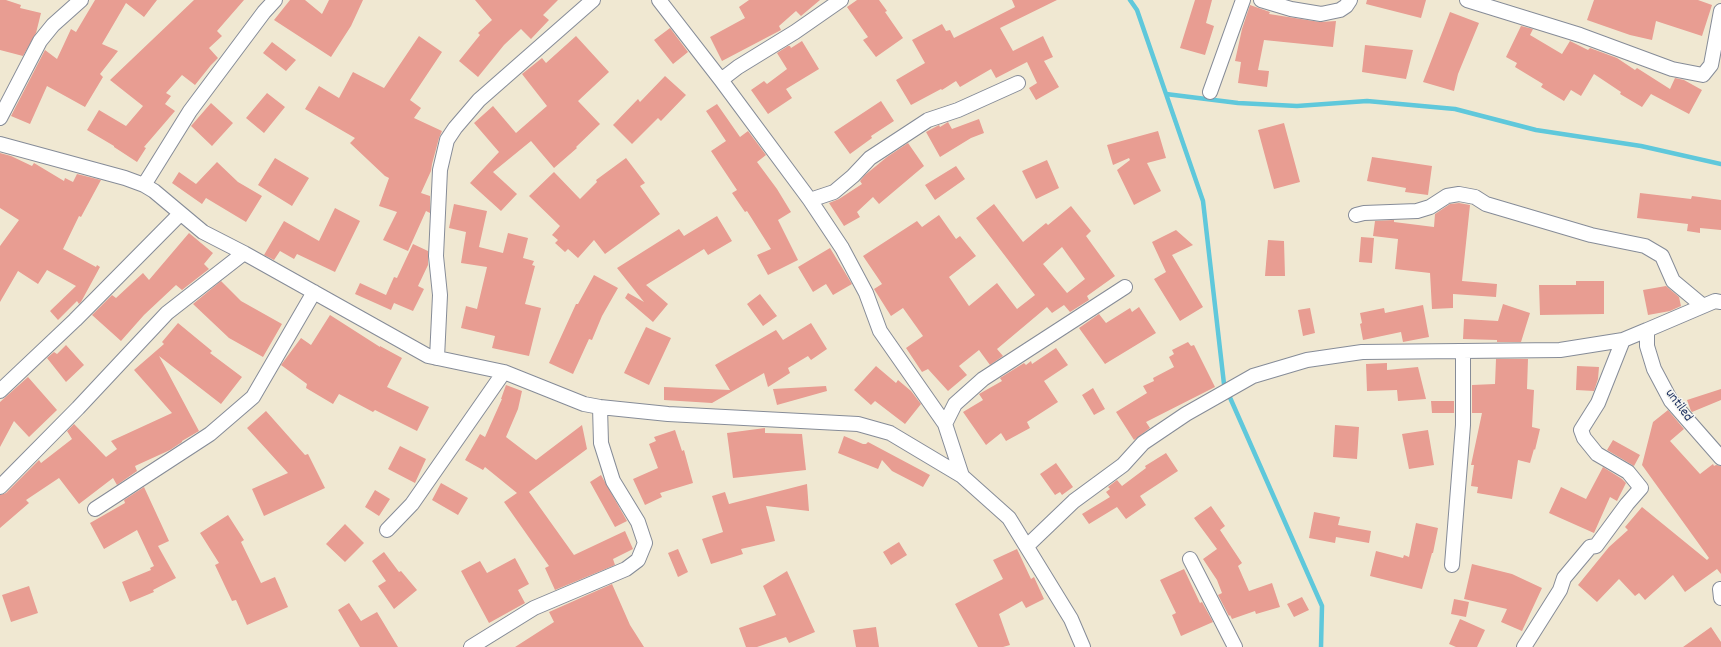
<!DOCTYPE html>
<html>
<head>
<meta charset="utf-8">
<style>
	body { margin:0 }
	canvas { display:block; background:#f0e8d2 }
</style>
</head>
<body>
<canvas width="1721" height="647"></canvas>
<script>
const c = document.querySelector('canvas').getContext('2d');
c.lineJoin = 'round';
const poly = rows => new Path2D(rows.map(r => 'M' + r).join(''));
function strokePath(path, color, width, dash) { c.strokeStyle = color; c.lineWidth = width; c.lineCap = dash ? 'butt' : 'round'; c.setLineDash(dash || []); c.stroke(path); }
function fillPath(path, color) { c.fillStyle = color; c.fill(path, 'evenodd'); }
function drawText(font, color, halo, rows, align = 'center') {
  c.font = font + ' Dekko,sans-serif'; c.lineWidth = 3; c.setLineDash([]); c.textBaseline = 'middle'; c.strokeStyle = halo; c.fillStyle = color; for (const [text, x, y, turn = 0] of rows) {
    c.save(); c.translate(x, y); c.rotate((+turn || 0) * Math.PI / 180); c.textAlign = isNaN(turn) ? turn : align; if (halo) c.strokeText(text, 0, 0); c.fillText(text, 0, 0); c.restore();
  }
}
const stream = poly([
	[1130,0,1137,10,1203,201,1224,384,1322,606,1321,647],
	[1166,94,1238,103,1297,106,1367,101,1455,109,1536,130,1641,146,1721,164]
]);
const building = poly([
	[0,0,6,0,21,5,20,8,41,13,36,33,23,56,0,50],
	[95,0,157,0,144,17,126,3,102,44,118,51,100,74,103,77,85,107,47,86,30,124,11,116,45,50,57,59,71,29,76,32],
	[194,0,244,0,217,31,222,36,209,48,218,58,211,65,195,85,182,75,166,93,171,96,165,104,175,111,144,147,146,148,137,162,114,147,114,146,87,130,99,110,126,126,143,106,110,80],
	[290,0,305,0,322,14,329,0,363,0,351,26,331,57,274,20],
	[475,0,558,0,543,15,549,20,531,39,521,29,504,45,478,77,459,61,480,35,478,33,492,20],
	[749,0,820,0,801,16,796,11,779,26,781,30,722,61,710,37,745,18,739,7],
	[857,0,879,0,887,11,885,12,903,38,876,57,863,40,868,37,847,7],
	[1012,0,1057,0,1000,28,1013,51,1043,36,1053,57,1044,61,1059,87,1036,100,1029,88,1037,83,1027,62,996,78,991,69,960,87,956,81,942,90,941,89,911,105,896,80,925,63,912,40,942,24,946,31,950,30,954,38,1015,7],
	[1195,0,1212,0,1206,23,1214,26,1205,55,1180,48],
	[1367,0,1426,0,1421,18,1366,4],
	[1594,0,1698,0,1712,5,1702,36,1656,21,1652,40,1630,35,1587,20],
	[1250,5,1270,12,1269,14,1320,22,1336,21,1333,47,1264,40,1258,70,1269,71,1267,87,1238,83,1241,62,1235,61,1242,29],
	[1450,12,1479,23,1458,74,1454,91,1423,82],
	[1521,26,1533,29,1530,35,1562,54,1570,41,1588,50,1590,48,1617,58,1635,70,1637,68,1670,89,1675,78,1684,80,1702,90,1689,114,1651,94,1642,107,1620,94,1621,92,1594,74,1581,96,1571,90,1564,101,1541,87,1543,84,1515,67,1517,63,1506,57],
	[670,28,688,52,673,64,654,40],
	[419,36,442,52,410,100,421,108,414,118,442,131,439,138,432,164,431,171,421,193,430,196,430,213,426,211,408,251,383,240,397,212,379,206,389,178,385,176,350,143,355,138,305,109,319,86,339,98,353,72,384,88],
	[576,36,609,72,578,101,600,124,576,147,577,148,554,168,531,141,493,172,517,194,501,211,470,183,499,152,474,123,493,106,516,133,547,106,522,74,542,58,546,63],
	[802,41,819,69,786,89,792,98,768,114,751,90,764,81,767,84,787,69,777,53,788,46,790,46,791,48],
	[272,42,296,60,286,71,263,53],
	[1365,45,1413,50,1406,79,1362,72],
	[665,76,686,95,661,121,658,118,632,144,613,125,638,99,640,102],
	[267,93,285,107,264,133,246,118],
	[881,101,894,121,871,136,872,138,850,154,834,132],
	[211,103,233,123,212,146,191,126],
	[717,104,740,137,748,131,766,155,757,162,777,189,791,212,778,220,798,260,768,275,757,255,771,249,747,211,745,212,732,193,737,190,711,151,726,141,706,111],
	[979,119,984,133,971,138,940,157,926,132,939,125,940,127,948,122,952,129],
	[1284,123,1300,182,1274,189,1258,130],
	[1158,131,1166,158,1147,163,1161,191,1134,205,1117,170,1130,160,1129,158,1113,165,1107,145],
	[908,143,924,166,879,204,873,197,857,212,860,217,844,226,829,203,839,199,862,184,860,181,865,175,887,157],
	[0,153,11,156,32,166,34,163,64,181,65,178,73,182,77,174,101,180,81,217,79,216,63,249,96,267,97,265,100,267,81,302,79,304,77,301,58,320,50,311,76,286,47,270,38,284,18,271,0,302,0,246,19,220,0,208],
	[1372,157,1432,166,1428,195,1405,192,1406,188,1367,181],
	[275,158,309,178,292,206,258,185],
	[626,158,645,183,640,186,660,214,605,254,594,240,578,258,568,249,565,252,555,243,558,240,552,235,560,226,529,196,554,172,580,199,597,182,596,180],
	[1047,160,1059,188,1036,199,1022,171],
	[217,162,238,182,262,196,246,222,206,198,202,204,172,183,179,172,196,184],
	[956,166,965,179,935,200,925,185],
	[1640,193,1691,199,1692,196,1721,200,1721,230,1700,228,1700,233,1687,231,1688,224,1637,218],
	[1459,203,1470,205,1462,281,1497,284,1496,297,1453,294,1453,308,1432,309,1430,273,1395,269,1398,239,1373,236,1375,221,1394,220,1394,222,1434,227,1435,214,1450,204],
	[454,204,487,211,479,247,503,253,508,233,528,238,523,258,534,261,532,265,535,266,525,304,541,308,529,356,492,348,495,336,461,328,466,306,477,309,487,267,461,263,466,232,449,228],
	[994,204,1023,242,1046,223,1048,225,1071,206,1091,231,1086,236,1115,276,1087,296,1089,300,1070,312,1064,305,1052,313,1047,307,997,349,1003,356,990,365,979,350,959,366,967,375,948,391,928,369,922,372,906,348,923,336,903,308,891,316,874,289,882,284,863,256,917,221,922,227,939,215,956,239,960,236,976,256,949,277,969,306,997,283,1017,309,1035,295,976,218],
	[1062,247,1085,279,1067,293,1043,264],
	[335,208,360,221,335,272,297,254,294,259,280,251,274,260,264,255,284,221,319,241],
	[717,216,732,241,708,255,704,249,646,285,668,304,653,322,625,298,628,293,644,302,617,268,679,229,684,236],
	[1176,230,1193,245,1172,255,1203,307,1180,321,1154,279,1166,272,1152,242],
	[189,233,213,253,204,264,209,269,182,290,176,285,144,315,121,341,92,315,112,295,116,298,143,273,149,280],
	[1361,237,1374,238,1372,263,1359,262],
	[1268,240,1284,241,1285,276,1265,276],
	[413,244,428,251,428,265,418,286,424,289,413,311,394,303,391,310,355,294,360,283,386,295,394,277,397,278],
	[830,248,852,284,833,295,826,284,813,292,798,267],
	[594,275,618,288,602,316,592,340,589,339,573,374,549,363,576,304,578,304],
	[221,281,241,301,282,324,263,357,229,338,193,304],
	[1576,281,1604,281,1604,314,1540,315,1539,285,1576,285],
	[1666,286,1679,297,1681,306,1670,311,1648,315,1643,290],
	[760,294,777,316,763,326,747,304],
	[1503,304,1530,313,1521,342,1497,342,1497,340,1463,339,1464,319,1498,321],
	[1423,305,1429,337,1403,342,1401,332,1363,340,1360,324,1362,323,1360,313,1384,308,1385,313],
	[1139,307,1156,333,1105,364,1079,328,1099,314,1106,323,1130,308,1132,312],
	[1310,308,1315,333,1303,336,1298,310],
	[330,315,380,347,380,346,402,358,387,387,429,407,417,431,375,410,373,412,339,394,333,404,306,388,307,384,281,365,301,338,311,345],
	[178,323,212,351,210,353,242,377,221,404,159,356,199,431,182,441,182,442,170,450,135,466,137,471,117,485,113,478,79,504,59,478,26,500,29,503,0,528,0,495,6,493,39,460,41,463,72,439,67,431,74,424,106,457,117,449,111,441,172,413,134,370,164,344,162,342],
	[811,323,827,349,811,360,808,356,788,368,790,373,768,387,764,373,712,403,664,400,664,387,730,390,715,365,776,330,783,340],
	[646,327,671,338,649,385,624,373],
	[1188,342,1191,346,1194,345,1215,387,1146,422,1150,428,1134,440,1116,412,1147,393,1143,386,1154,381,1153,378,1174,367,1169,357,1174,354,1172,350],
	[66,345,84,365,66,382,47,358,54,352,57,354],
	[1056,348,1068,365,1044,381,1058,402,1027,422,1030,428,1006,441,1001,433,986,445,963,412,983,400,979,394,1002,381,1000,378,1024,363,1026,365,1031,361,1032,364],
	[1496,359,1528,359,1527,389,1534,390,1532,427,1540,429,1535,450,1534,449,1530,463,1518,460,1512,499,1477,493,1478,487,1471,486,1474,465,1471,465,1482,413,1472,413,1472,385,1495,384],
	[1387,363,1387,370,1418,367,1426,399,1398,401,1397,390,1367,391,1366,364],
	[876,366,896,383,898,380,911,391,921,404,905,424,875,401,871,405,854,390],
	[1577,366,1599,367,1598,379,1594,391,1576,390],
	[28,377,57,410,29,437,14,421,0,447,0,402],
	[506,385,522,391,518,409,506,437,536,460,582,425,587,449,529,492,574,555,625,531,633,549,613,559,615,565,555,590,545,568,549,566,504,502,517,493,485,467,483,470,465,460,480,434,485,437,502,399,501,399],
	[826,386,827,391,777,405,773,389],
	[1093,388,1105,409,1094,415,1082,395],
	[1721,389,1721,400,1692,412,1691,411,1687,400],
	[1431,401,1454,401,1454,413,1432,413],
	[1668,410,1684,429,1670,441,1700,474,1713,464,1714,466,1716,465,1721,466,1721,574,1717,569,1685,592,1673,575,1645,600,1639,593,1635,596,1619,579,1597,602,1578,585,1609,547,1628,530,1625,527,1642,507,1707,560,1709,558,1642,465,1653,422],
	[266,411,305,455,308,454,325,488,264,516,252,489,288,473,247,428],
	[1335,425,1359,427,1357,459,1333,457],
	[765,428,765,433,802,434,806,470,733,478,727,433],
	[675,430,682,451,684,450,693,483,660,493,662,497,645,505,633,479,658,468,649,444,656,441,654,437],
	[1428,430,1434,465,1409,469,1402,434],
	[844,436,863,444,866,444,868,442,930,475,923,487,892,471,882,460,878,469,838,453],
	[1613,440,1640,455,1634,466,1607,450],
	[400,446,426,459,415,483,388,469],
	[1166,453,1178,471,1140,496,1146,505,1126,519,1117,507,1089,524,1082,514,1110,497,1106,492,1110,489,1108,487,1117,480,1122,486,1146,468,1145,466],
	[1056,463,1073,487,1062,495,1060,492,1055,495,1040,474],
	[1603,467,1622,479,1626,483,1617,501,1610,497,1594,533,1549,513,1561,487,1586,499],
	[601,475,627,521,615,527,590,482],
	[441,483,468,498,458,515,432,500],
	[807,484,809,511,766,506,775,541,741,549,743,554,711,564,702,539,723,532,712,496,725,492,729,504],
	[144,487,169,541,158,546,176,578,153,590,154,592,130,602,122,582,151,570,150,568,154,566,137,530,104,549,90,523,125,503,124,500],
	[375,490,390,499,379,516,365,507],
	[1211,506,1225,526,1220,530,1242,563,1238,566,1249,591,1272,583,1280,607,1256,614,1255,611,1232,619,1230,615,1229,616,1218,595,1222,593,1217,580,1203,559,1217,549,1194,518],
	[1314,512,1340,517,1338,525,1371,531,1369,543,1336,537,1335,543,1309,538],
	[228,515,244,540,241,542,261,583,275,577,288,607,247,625,236,600,232,601,215,565,219,563,200,533],
	[1416,523,1438,528,1433,553,1432,553,1422,589,1370,576,1376,551,1403,558,1404,555,1409,557],
	[345,524,364,543,345,562,326,544],
	[899,542,907,555,891,565,883,552],
	[678,549,688,572,678,577,668,553],
	[1017,549,1031,579,1034,577,1044,599,1026,608,1022,601,999,614,1010,645,1003,647,978,647,955,604,1003,579,993,560],
	[384,552,399,572,401,571,417,590,394,609,378,586,386,581,372,561],
	[515,558,529,584,518,590,525,603,489,623,461,571,480,561,487,573],
	[1472,564,1512,574,1542,588,1522,631,1501,622,1507,609,1464,599],
	[1184,569,1200,603,1202,602,1213,622,1181,636,1172,615,1176,613,1160,580],
	[787,571,815,632,789,643,786,637,757,647,746,647,739,628,776,615,763,586],
	[612,584,630,625,644,647,515,647,554,622,549,612],
	[29,586,38,613,11,622,2,595],
	[1302,597,1309,610,1294,617,1287,604],
	[1454,599,1469,602,1466,617,1451,614],
	[349,603,361,621,377,612,398,647,360,647,338,610],
	[1460,619,1485,630,1477,647,1456,647,1449,644],
	[876,627,879,647,856,647,853,630],
	[1711,627,1721,642,1721,647,1683,647]
]);
const minor = poly([
	[659,0,721,80,810,200,842,248,866,293,880,331,945,424,962,476],
	[1261,0,1291,9,1321,14,1340,10,1346,6,1350,0],
	[1467,0,1580,35,1672,69,1703,75,1711,65,1721,11],
	[721,80,738,67,795,32,841,0],
	[1210,92,1243,0],
	[0,118,40,41,53,25,81,0],
	[0,144,125,178,144,185,154,191,203,232,244,253,428,356,504,372,584,404,600,407,668,414,858,424,890,433,962,476,1009,518,1071,619,1083,647],
	[144,185,190,111,264,12,275,0],
	[810,200,834,192,853,176,870,158,928,120,958,110,1018,83],
	[1356,215,1364,213,1417,211,1430,207,1447,196,1459,194,1475,197,1486,204,1591,235,1645,246,1662,256,1673,281,1703,306],
	[1721,302,1715,301,1647,330,1647,346,1654,369,1671,401,1721,458],
	[437,358,440,295,436,256,440,170,447,140,455,128,479,100,593,0],
	[0,391,75,320,180,214],
	[945,424,955,404,983,379,1125,287],
	[0,487,78,408,167,313,244,253],
	[95,509,210,434,253,397,314,292],
	[387,530,412,504,504,372],
	[1027,546,1074,501,1123,465,1143,443,1186,414,1253,376,1307,360,1362,352,1560,350,1623,340,1647,330],
	[1190,559,1235,647],
	[1452,565,1463,425,1463,351],
	[1720,589,1721,598],
	[471,647,534,608,626,569,638,560,645,543,638,522,613,481,601,443,600,407],
	[1524,647,1560,590,1564,578,1590,547,1596,546,1627,504,1641,488,1628,472,1597,454,1584,438,1581,430,1598,403,1623,340]
]);
const streetNames = [
	["untiled",1678,406,54]
];
strokePath(stream, '#5fc8db', 4.5);
fillPath(building, '#e89d92');
strokePath(minor, '#868c98', 16);
strokePath(minor, '#fff', 14);
drawText('14px', '#1b2f5e', '#f6f6f2', streetNames);
</script>
</body>
</html>
